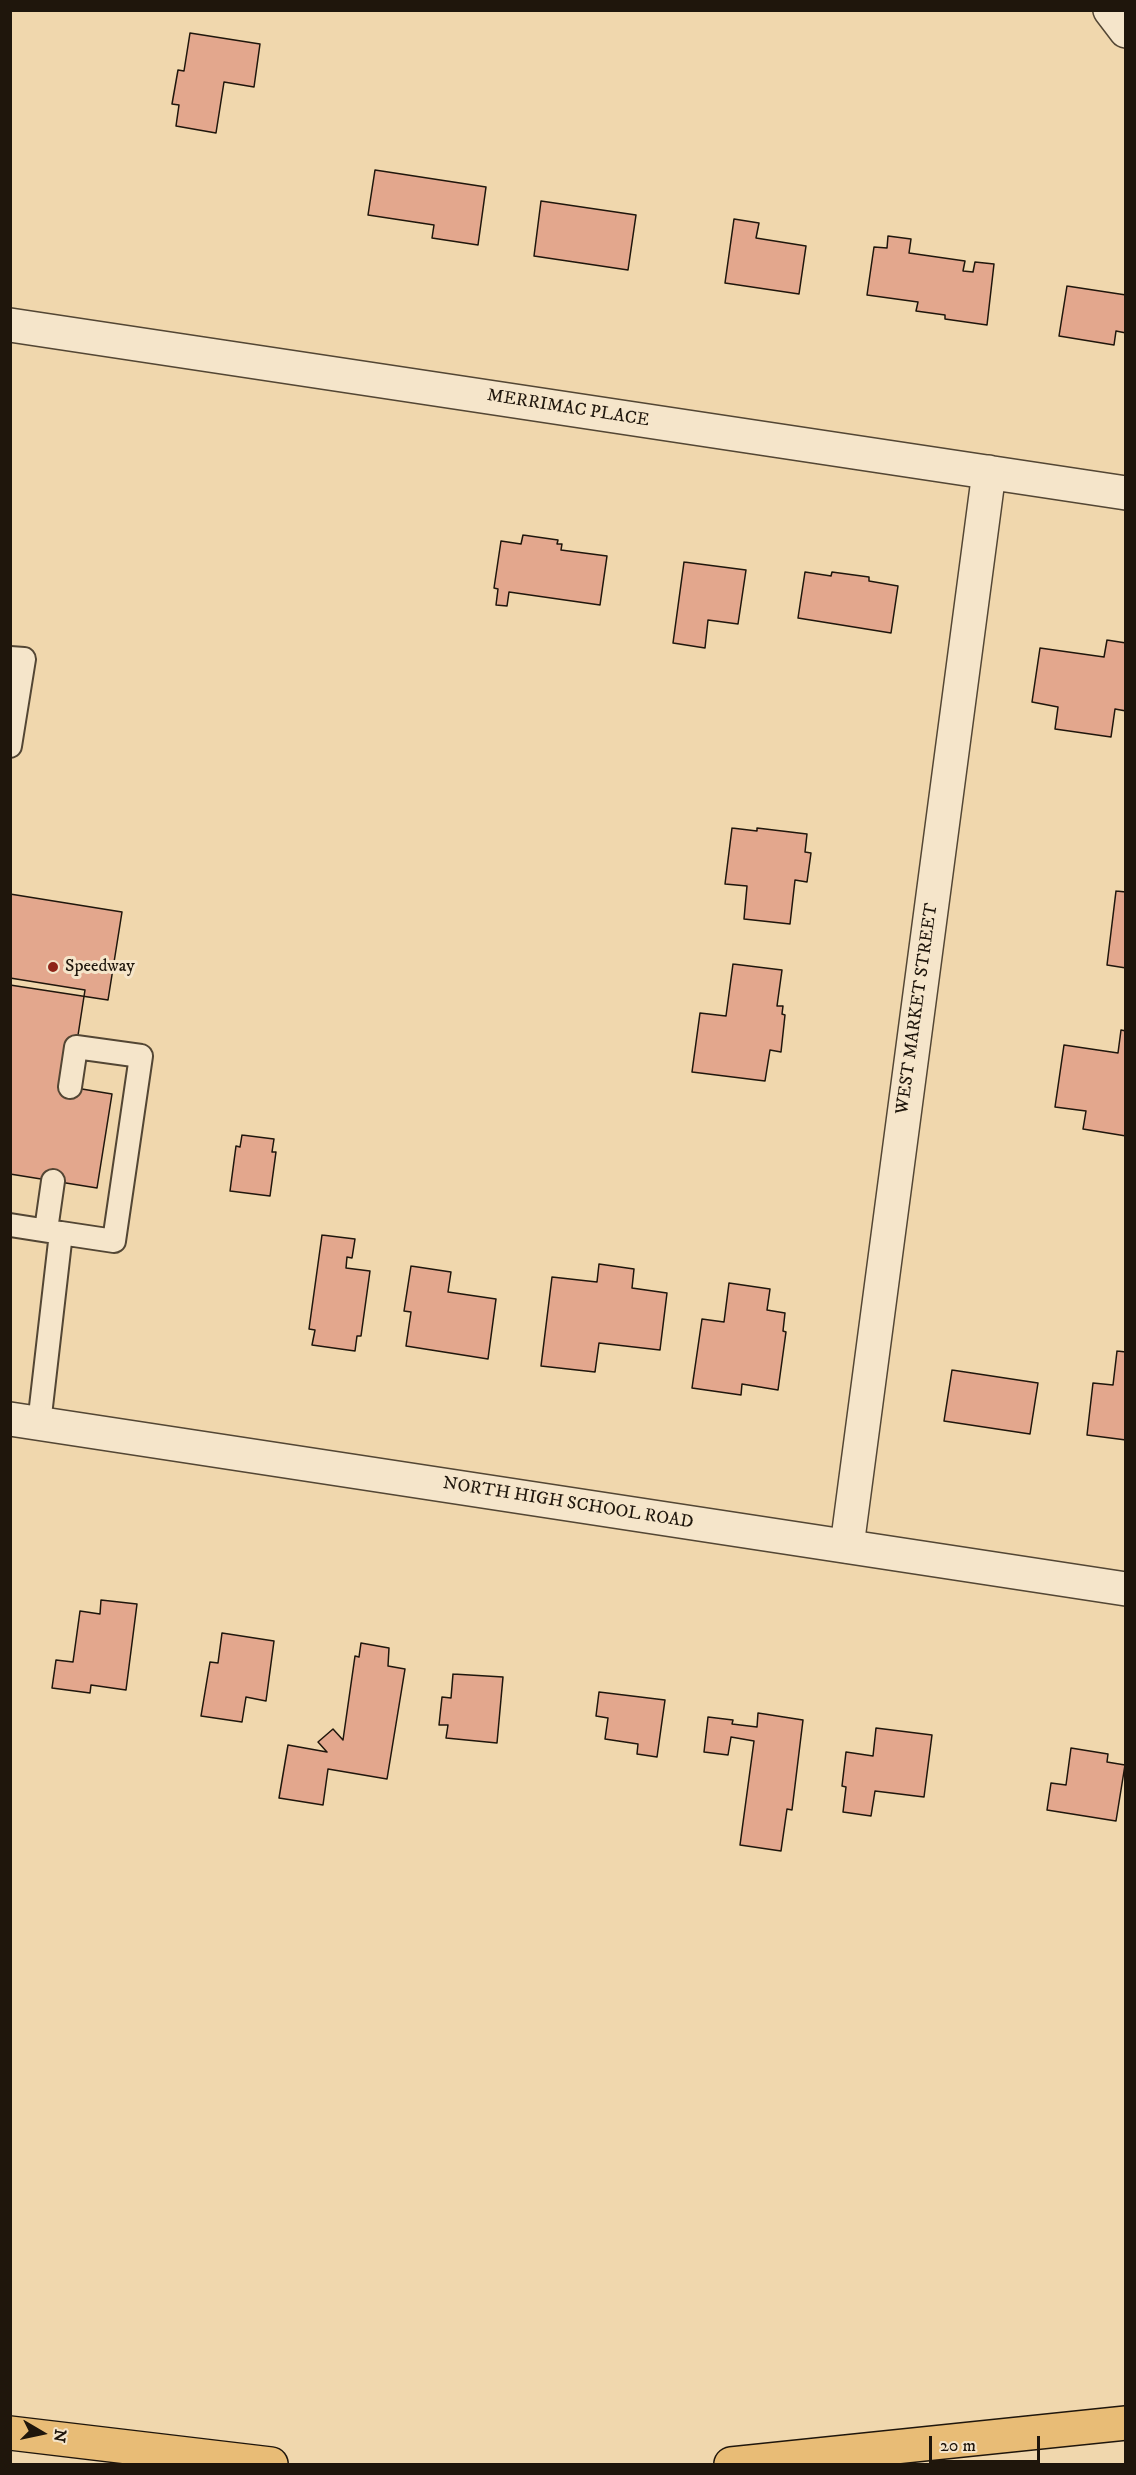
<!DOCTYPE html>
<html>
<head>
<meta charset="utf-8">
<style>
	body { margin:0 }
	#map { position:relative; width:1136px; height:2475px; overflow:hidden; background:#f0d7ad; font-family:"IM FELL DW Pica",serif }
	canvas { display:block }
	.frame { position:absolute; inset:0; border:12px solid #1f160c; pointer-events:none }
	.north { position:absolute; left:12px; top:2403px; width:60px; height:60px; -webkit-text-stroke:4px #f5e5ca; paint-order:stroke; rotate:99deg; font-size:16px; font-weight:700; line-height:24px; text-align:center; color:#1f160c }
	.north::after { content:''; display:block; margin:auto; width:21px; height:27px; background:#1f160c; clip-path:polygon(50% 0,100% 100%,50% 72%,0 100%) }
	.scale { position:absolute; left:929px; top:2436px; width:111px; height:27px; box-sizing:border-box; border:3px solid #1f160c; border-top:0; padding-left:8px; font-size:18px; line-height:21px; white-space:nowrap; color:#1f160c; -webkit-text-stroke:4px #f5e5ca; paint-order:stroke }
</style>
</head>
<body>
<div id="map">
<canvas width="1136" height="2475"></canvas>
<div class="frame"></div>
<div class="north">N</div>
<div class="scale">20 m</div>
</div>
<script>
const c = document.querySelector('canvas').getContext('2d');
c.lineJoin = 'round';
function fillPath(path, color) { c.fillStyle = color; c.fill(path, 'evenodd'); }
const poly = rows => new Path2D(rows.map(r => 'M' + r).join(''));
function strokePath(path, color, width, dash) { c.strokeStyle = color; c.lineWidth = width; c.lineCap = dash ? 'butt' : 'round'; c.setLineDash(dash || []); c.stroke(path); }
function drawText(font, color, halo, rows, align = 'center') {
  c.font = font + ' "IM FELL DW Pica",serif'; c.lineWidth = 6; c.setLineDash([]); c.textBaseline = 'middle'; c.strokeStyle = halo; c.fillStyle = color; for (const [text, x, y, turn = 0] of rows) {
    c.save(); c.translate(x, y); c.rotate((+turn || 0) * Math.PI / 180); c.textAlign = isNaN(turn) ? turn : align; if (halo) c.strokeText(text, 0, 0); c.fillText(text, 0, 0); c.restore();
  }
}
const building = poly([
	[190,33,260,44,254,87,224,82,216,133,176,126,179,105,172,104,178,70,184,71,190,33],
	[375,170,486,187,478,245,432,238,434,225,368,215,375,170],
	[541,201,636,215,628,270,534,256,541,201],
	[734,219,759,223,756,238,806,246,799,294,725,283,734,219],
	[888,236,911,239,909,253,965,261,963,271,973,272,975,262,994,264,987,325,945,319,945,315,916,311,918,302,867,295,874,247,887,248,888,236],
	[1067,286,1126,295,1126,333,1116,331,1114,345,1059,336,1067,286],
	[523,535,558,540,557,544,562,544,561,550,607,556,600,605,509,592,507,606,496,605,498,589,494,588,501,541,521,544,523,535],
	[684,562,746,570,738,624,708,620,705,648,673,643,684,562],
	[805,572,831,576,832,572,869,577,869,581,898,586,891,633,798,618,805,572],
	[1107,640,1126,643,1126,711,1115,709,1111,737,1055,729,1058,707,1032,702,1040,648,1104,657,1107,640],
	[732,828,757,831,757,828,807,834,805,852,811,853,807,882,795,880,790,924,744,919,747,886,725,884,732,828],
	[1116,891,1126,892,1126,968,1107,965,1116,891],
	[10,894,122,912,108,1000,10,985,10,894],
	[733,964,782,970,777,1006,783,1006,782,1014,785,1015,781,1052,770,1050,765,1081,692,1072,700,1013,726,1016,733,964],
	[10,978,85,990,70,1087,112,1094,97,1188,10,1174,10,978],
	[1121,1030,1126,1031,1126,1136,1083,1129,1086,1111,1055,1107,1064,1045,1118,1053,1121,1030],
	[242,1135,274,1139,272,1152,276,1152,270,1196,230,1191,236,1146,240,1147,242,1135],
	[322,1235,355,1239,352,1258,347,1257,346,1268,370,1271,361,1336,357,1336,355,1351,312,1345,315,1330,309,1329,322,1235],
	[599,1264,634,1269,632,1288,667,1293,660,1350,599,1343,595,1372,541,1366,552,1277,597,1282,599,1264],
	[411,1266,451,1272,448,1292,496,1299,488,1359,406,1346,411,1312,404,1311,411,1266],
	[729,1283,770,1289,767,1310,785,1313,783,1331,786,1332,778,1390,742,1384,741,1395,692,1388,702,1319,724,1322,729,1283],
	[1117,1351,1126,1352,1126,1440,1087,1435,1093,1383,1113,1385,1117,1351],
	[952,1370,1038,1383,1030,1434,944,1421,952,1370],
	[101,1600,137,1604,126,1690,91,1685,90,1693,52,1688,56,1660,73,1662,80,1611,100,1614,101,1600],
	[222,1633,274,1641,266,1701,246,1697,242,1722,201,1716,210,1662,218,1663,222,1633],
	[361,1643,389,1648,388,1666,405,1669,387,1779,328,1769,323,1805,279,1798,288,1745,327,1752,318,1742,333,1729,343,1740,355,1656,359,1657,361,1643],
	[453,1674,503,1677,497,1743,446,1738,448,1725,439,1725,442,1697,451,1698,453,1674],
	[599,1692,665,1700,657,1757,637,1754,638,1744,605,1739,608,1718,596,1716,599,1692],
	[758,1713,803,1720,792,1810,787,1809,781,1851,740,1845,754,1741,731,1737,728,1755,704,1752,708,1717,733,1720,732,1724,757,1727,758,1713],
	[876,1728,932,1735,924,1797,875,1791,871,1816,843,1812,846,1787,842,1786,846,1752,873,1756,876,1728],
	[1071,1748,1108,1754,1107,1762,1125,1765,1116,1821,1047,1810,1051,1783,1066,1785,1071,1748]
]);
const service = poly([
	[10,658,24,659,10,746],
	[10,1225,61,1233,39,1424],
	[46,1230,53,1181],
	[61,1233,114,1241,141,1056,76,1047,70,1087]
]);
const minor = poly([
	[1110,10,1126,31],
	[10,325,1126,493],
	[847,1546,989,472]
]);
const tertiary = poly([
	[10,1419,1126,1589]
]);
const motorway = poly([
	[10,2433,271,2464],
	[731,2464,1126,2423]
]);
const markers = [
	[53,967,6,"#8f2418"]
];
const streetNames = [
	["MERRIMAC PLACE",568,409,9],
	["WEST MARKET STREET",918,1009,-82],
	["NORTH HIGH SCHOOL ROAD",568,1504,9]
];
const poiNames = [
	["Speedway",65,967]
];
fillPath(building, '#e3a78d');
strokePath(building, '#1f160c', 1.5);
strokePath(service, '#534634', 26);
strokePath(minor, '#534634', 36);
strokePath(tertiary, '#534634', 36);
strokePath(motorway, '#1f160c', 36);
strokePath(service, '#f5e5ca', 22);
strokePath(minor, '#f5e5ca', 33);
strokePath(tertiary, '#f5e5ca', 33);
strokePath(motorway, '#e8bc76', 33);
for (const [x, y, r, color] of markers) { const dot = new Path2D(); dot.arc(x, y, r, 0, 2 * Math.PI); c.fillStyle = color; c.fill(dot); strokePath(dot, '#f5e5ca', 2); }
drawText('18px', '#1f160c', '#f5e5ca', streetNames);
drawText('18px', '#1f160c', '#f5e5ca', poiNames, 'left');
</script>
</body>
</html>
